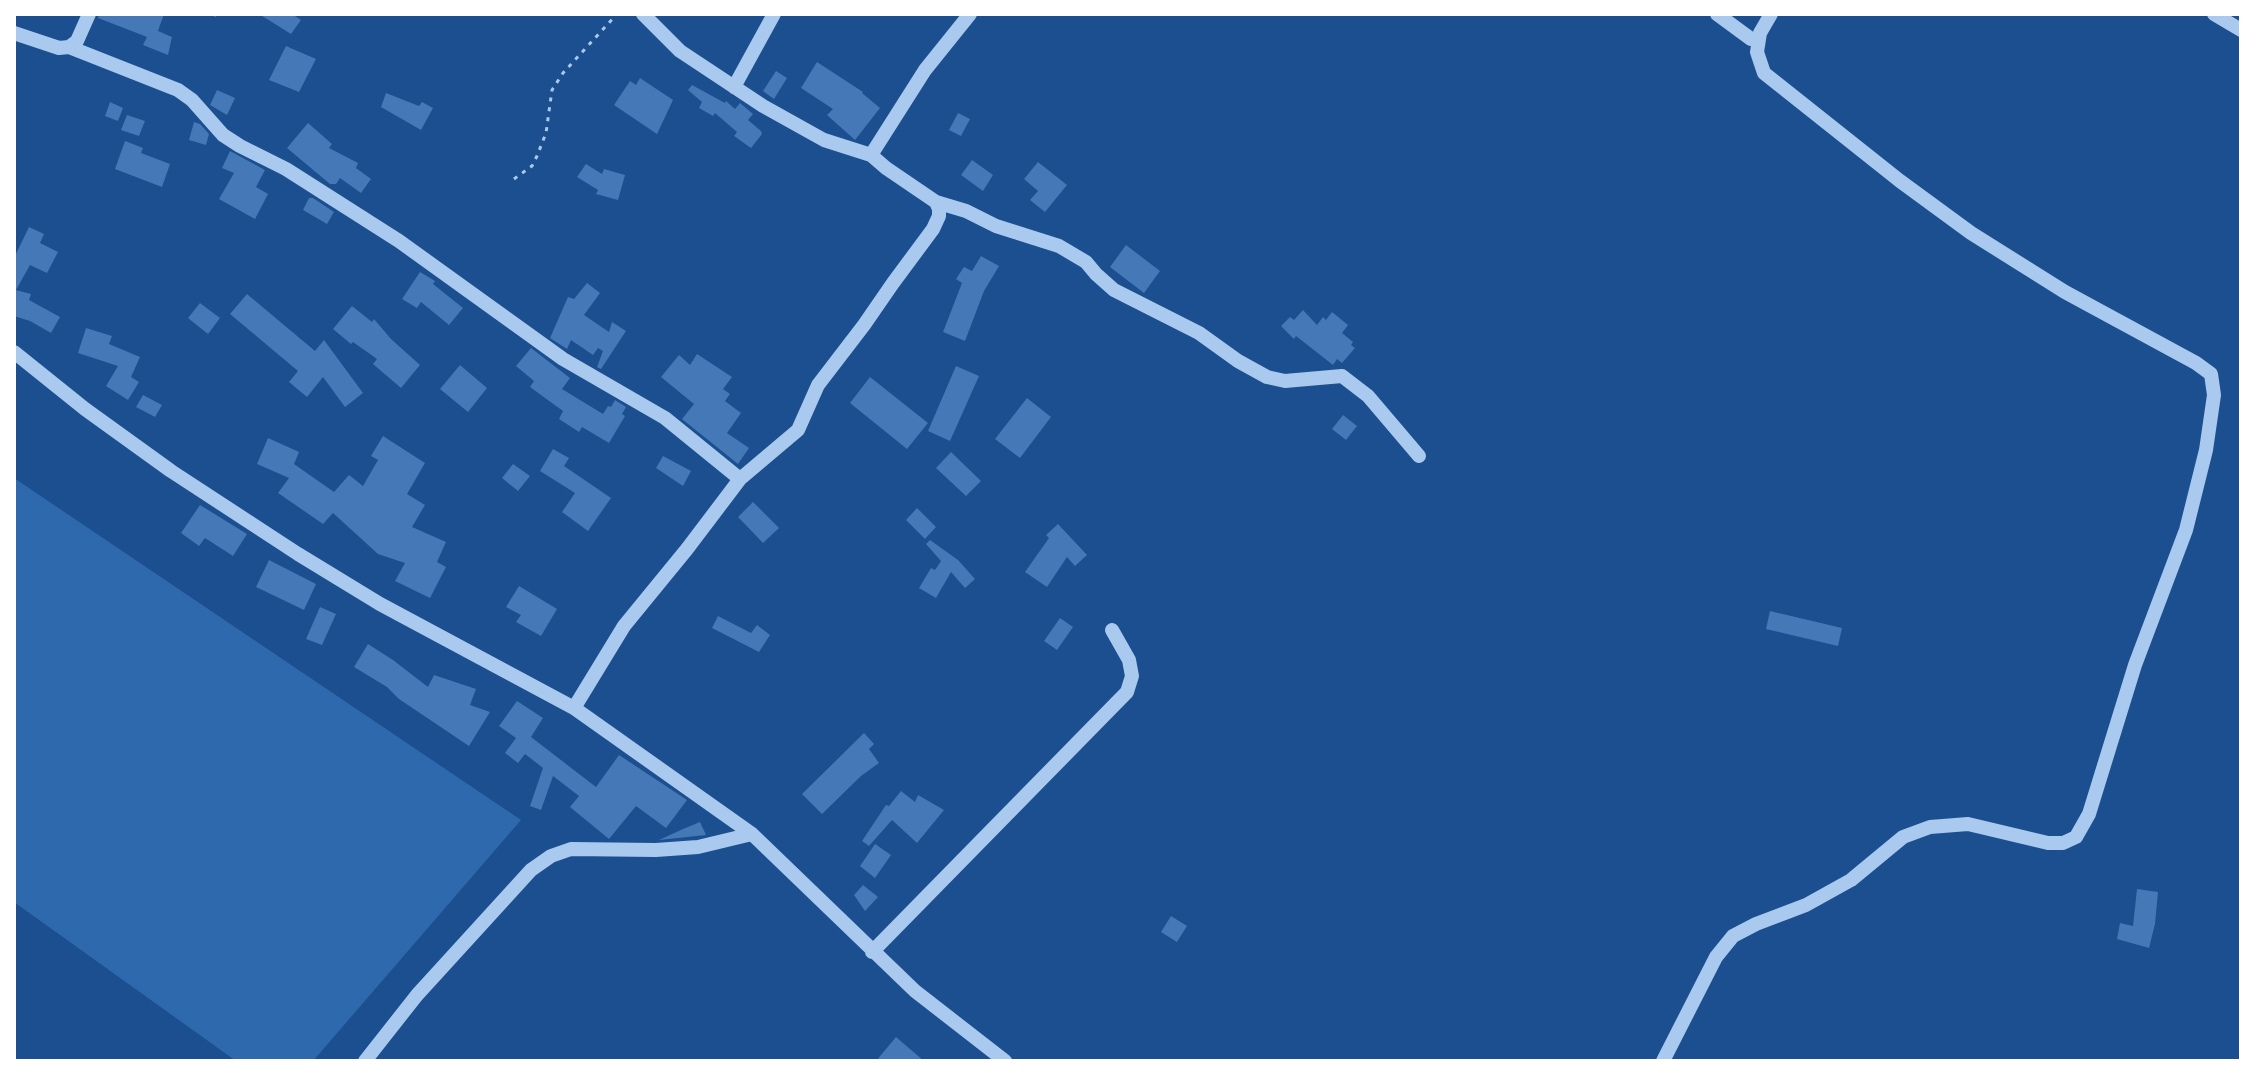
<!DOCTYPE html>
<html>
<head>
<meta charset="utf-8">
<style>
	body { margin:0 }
	#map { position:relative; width:2255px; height:1075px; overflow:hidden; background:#1b4f8f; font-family:"Source Sans 3",sans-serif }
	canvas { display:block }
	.frame { position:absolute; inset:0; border:16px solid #fff; pointer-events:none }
</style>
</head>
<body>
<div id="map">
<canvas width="2255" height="1075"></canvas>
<div class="frame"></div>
</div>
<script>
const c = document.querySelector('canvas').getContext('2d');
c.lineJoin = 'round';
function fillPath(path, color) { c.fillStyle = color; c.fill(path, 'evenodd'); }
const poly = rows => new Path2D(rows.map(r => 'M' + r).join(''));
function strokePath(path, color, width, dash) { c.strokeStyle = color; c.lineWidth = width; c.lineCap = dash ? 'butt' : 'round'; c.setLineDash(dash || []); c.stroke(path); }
const green = poly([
	[14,478,521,820,313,1061,236,1061,14,902]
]);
const building = poly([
	[99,14,164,14,158,31,172,37,168,55,143,45,147,37,98,18],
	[259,14,292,14,301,20,291,34],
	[286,46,316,59,299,92,269,80],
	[817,62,863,92,862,93,880,108,855,140,827,115,833,109,801,88],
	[776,71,787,78,774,99,763,91],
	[640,78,673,100,657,134,614,105,630,81,636,85],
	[692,85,725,103,726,101,735,109,740,103,753,114,748,120,761,131,762,134,751,148,734,136,737,132,715,113,713,116,699,108,702,102,688,90],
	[217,90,235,98,227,115,210,105],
	[386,93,419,106,422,102,433,108,421,130,381,107],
	[110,102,123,108,118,121,105,116],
	[958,113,970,119,961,136,949,130],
	[127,115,145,121,139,136,121,130],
	[194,122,200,124,209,134,206,145,189,140],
	[308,123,332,144,329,148,358,163,356,168,371,179,361,193,340,178,336,184,330,184,287,148],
	[125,141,143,148,141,153,170,164,162,187,115,169],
	[230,151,265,170,256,187,268,194,255,219,219,199,234,173,222,168],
	[972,160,993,175,983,191,961,175],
	[1038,162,1067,185,1045,212,1030,200,1038,191,1024,179],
	[586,164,602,174,604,169,625,175,618,200,596,194,598,190,577,177],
	[309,198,313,198,334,212,327,224,303,210],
	[29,227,44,234,40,243,58,252,47,273,30,265,16,290,31,294,29,300,60,317,51,333,30,321,14,316,14,258],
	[1126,245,1160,271,1144,293,1110,267],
	[981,256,999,266,984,291,965,341,943,332,962,283,956,279,964,267,972,271],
	[420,272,435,281,433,284,463,308,449,325,421,302,417,308,402,299],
	[587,283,600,293,584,315,609,332,612,322,626,331,601,369,597,367,603,351,598,348,593,355,571,340,567,349,550,338,568,297,574,299],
	[247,294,315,351,324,340,363,393,345,407,323,377,307,397,289,382,298,371,230,314],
	[200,303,220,318,208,334,188,318],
	[352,306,372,322,374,319,391,339,420,365,401,388,373,364,377,359,353,342,351,344,333,329],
	[1303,310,1317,325,1323,317,1326,320,1332,312,1348,325,1342,333,1353,342,1351,345,1355,348,1342,363,1337,359,1333,365,1296,336,1294,339,1281,326,1290,317,1294,320],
	[86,328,112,336,109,344,140,357,131,377,139,382,128,400,106,386,118,366,78,353],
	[531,348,570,378,562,389,603,414,608,406,611,407,615,400,626,407,622,414,625,416,609,443,582,427,579,432,559,419,563,411,530,387,534,381,516,366],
	[697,354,732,377,723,389,730,394,725,401,741,413,727,433,749,448,738,464,682,419,694,404,661,377,679,355,690,365],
	[460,365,487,388,468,412,440,389],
	[956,366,979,376,950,441,928,431],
	[870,377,928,423,907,449,850,403],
	[143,395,162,405,155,417,136,407],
	[1027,398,1051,417,1020,458,995,439],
	[1343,415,1357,426,1346,440,1332,429],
	[383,436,425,463,407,494,425,505,412,527,446,542,437,562,446,567,430,598,395,581,405,563,378,554,333,513,323,524,278,493,289,478,257,464,268,438,299,452,294,464,334,492,349,475,363,486,378,460,371,456],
	[553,449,569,458,564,466,611,498,588,531,562,512,575,493,540,471],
	[951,452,981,481,966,496,936,468],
	[663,456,691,471,683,486,656,468],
	[513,464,530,476,518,491,502,478],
	[753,502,779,528,763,543,738,517],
	[200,505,247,534,233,556,205,538,199,546,181,533],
	[917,508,936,527,925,539,906,520],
	[1058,524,1087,555,1075,566,1067,557,1047,587,1025,572,1049,538,1046,535],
	[930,540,958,560,975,579,965,588,951,572,936,598,919,588,931,568,935,570,941,561,926,544],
	[269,560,316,584,304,610,256,587],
	[519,586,557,609,541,636,516,622,521,615,506,607],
	[320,607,336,614,322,645,306,639],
	[1770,611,1842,628,1838,646,1766,629],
	[718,616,751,633,757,625,770,635,759,652,712,628],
	[1060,618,1073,627,1057,650,1044,641],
	[368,644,393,660,428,687,434,675,476,689,470,705,490,712,469,746,399,699,387,687,354,667],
	[517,701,543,718,531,737,596,787,619,755,687,800,666,828,636,806,609,839,570,807,579,796,553,776,541,810,530,806,543,768,525,754,518,763,505,753,516,738,499,726],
	[864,733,874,744,869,749,879,763,861,776,822,814,802,794],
	[901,791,915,802,918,795,944,810,917,843,892,820,869,846,862,841,886,805,889,806],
	[700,822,706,835,659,840,683,829],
	[875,844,891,855,875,878,860,866],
	[863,885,878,897,865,911,854,895],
	[2137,889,2158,892,2155,924,2149,948,2117,939,2120,923,2133,926],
	[1171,916,1187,926,1177,942,1161,932],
	[896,1037,924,1061,876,1061]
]);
const path = poly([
	[212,14,219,16,221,14],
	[514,179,532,166,537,156,546,133,552,90,563,73,617,14]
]);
const minor = poly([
	[1717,14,1751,39],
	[2214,14,2241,30],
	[14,33,59,48,69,47,77,41,89,14],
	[69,47,178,90,192,100,223,135,240,146,286,169,399,241,563,359,665,418,740,479],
	[734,87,774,14],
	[871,155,925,70,970,14],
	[936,202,966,211,996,226,1059,246,1086,262,1096,274,1114,290,1199,333,1238,361,1267,377,1285,381,1342,376,1368,396,1419,456],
	[14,352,85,409,171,471,298,554,380,604,574,708,752,834,915,991,1005,1061],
	[574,708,624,626,687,549,740,479,798,430,818,385,864,325,893,283,933,229,939,216,939,209,936,202,886,168,871,155,824,140,763,106,680,51,643,14],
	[872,952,1127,692,1132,676,1129,660,1112,630],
	[365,1061,417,995,531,870,551,856,571,849,656,850,698,847,752,834],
	[1663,1061,1716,957,1733,936,1756,924,1806,905,1851,880,1903,837,1930,827,1968,824,2048,843,2063,843,2076,837,2089,814,2135,665,2186,530,2206,450,2214,395,2211,374,2196,363,2065,292,1971,233,1900,181,1764,73,1757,52,1760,33,1771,14]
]);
fillPath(green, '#2e69ad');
fillPath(building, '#4478b7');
strokePath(path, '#a9c9ee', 3, [4, 6]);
strokePath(minor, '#a9c9ee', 14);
</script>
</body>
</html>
